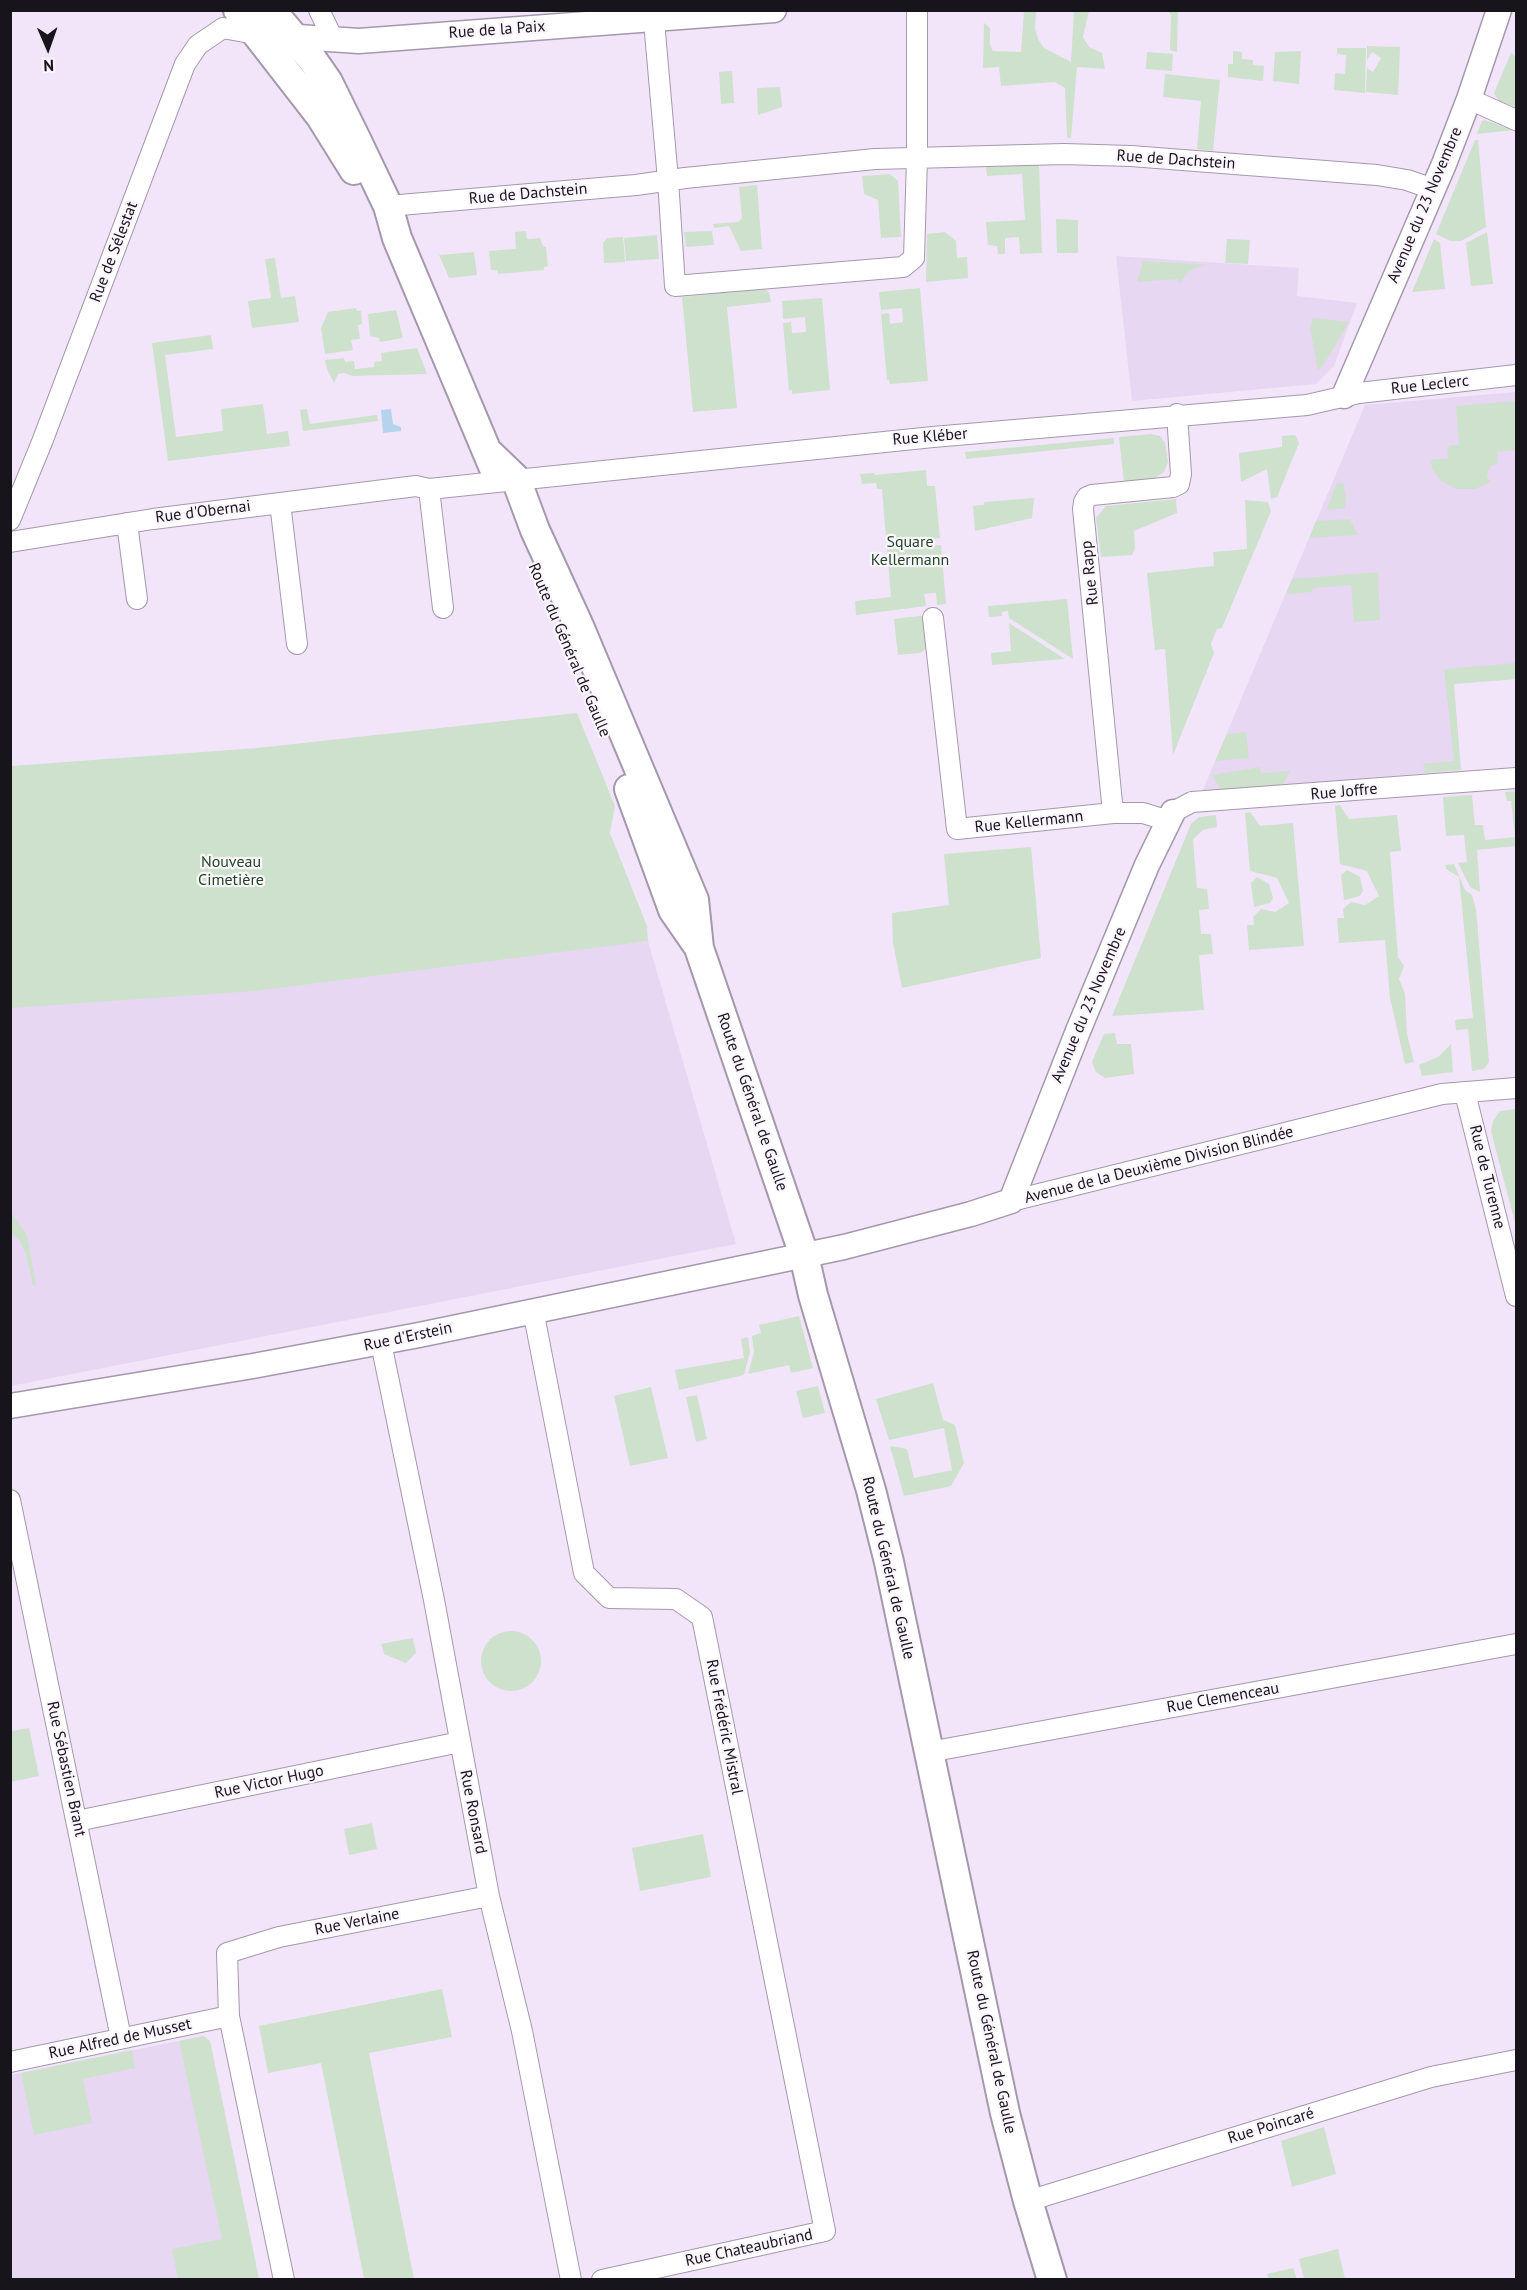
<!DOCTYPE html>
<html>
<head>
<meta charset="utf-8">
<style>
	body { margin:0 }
	#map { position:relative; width:1527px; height:2290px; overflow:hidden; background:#f2e5fa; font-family:"PT Sans",sans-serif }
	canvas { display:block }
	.frame { position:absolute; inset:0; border:12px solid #18141b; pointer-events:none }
	.north { position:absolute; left:18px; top:18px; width:60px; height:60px; -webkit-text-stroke:4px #fbf5fe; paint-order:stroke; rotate:178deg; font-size:16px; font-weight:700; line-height:24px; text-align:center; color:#18141b }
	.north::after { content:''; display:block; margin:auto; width:21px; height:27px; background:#18141b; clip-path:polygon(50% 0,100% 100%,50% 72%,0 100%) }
</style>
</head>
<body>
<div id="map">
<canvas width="1527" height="2290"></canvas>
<div class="frame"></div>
<div class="north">N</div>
</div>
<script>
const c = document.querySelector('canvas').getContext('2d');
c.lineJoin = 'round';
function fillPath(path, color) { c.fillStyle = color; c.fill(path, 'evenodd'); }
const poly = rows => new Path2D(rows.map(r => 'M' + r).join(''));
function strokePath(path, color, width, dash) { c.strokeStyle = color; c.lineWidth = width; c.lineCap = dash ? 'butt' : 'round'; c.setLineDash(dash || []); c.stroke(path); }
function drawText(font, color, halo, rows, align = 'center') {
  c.font = font + ' "PT Sans",sans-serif'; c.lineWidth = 4.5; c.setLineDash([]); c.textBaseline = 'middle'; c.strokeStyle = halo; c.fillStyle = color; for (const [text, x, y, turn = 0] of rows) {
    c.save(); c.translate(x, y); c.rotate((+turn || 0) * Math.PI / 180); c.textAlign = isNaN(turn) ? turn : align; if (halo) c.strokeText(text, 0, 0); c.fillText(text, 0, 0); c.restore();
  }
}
const built = poly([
	[1116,256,1299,268,1297,296,1357,303,1334,366,1316,384,1132,401],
	[1516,392,1516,679,1453,684,1461,770,1202,792,1365,405],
	[648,941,736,1244,11,1386,11,1001],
	[203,2036,210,2041,259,2279,11,2280,11,2075]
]);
const green = poly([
	[1089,11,1083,37,1089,47,1102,53,1105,69,1077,67,1071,138,1067,138,1065,88,1055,82,1001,86,999,67,983,68,984,23,990,28,990,45,993,51,1021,52,1024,11,1036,11,1035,28,1038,39,1044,48,1071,62,1074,11],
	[1168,11,1178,11,1177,52,1170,50,1171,15],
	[1367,46,1400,47,1398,95,1366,92,1367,68,1373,72,1381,58,1372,52,1367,60],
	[1337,48,1366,48,1365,93,1334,90,1335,73,1345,74,1346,55,1337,54],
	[1233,51,1242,52,1242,59,1253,60,1253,65,1264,66,1263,81,1228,77,1228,64,1233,64],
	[1301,51,1299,84,1273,81,1275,52],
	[1147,52,1173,54,1172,71,1146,69],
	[1511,53,1516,57,1516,107,1499,101,1494,93],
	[732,71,734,103,721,104,719,72],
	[1165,74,1220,80,1213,151,1197,149,1201,101,1163,97],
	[780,87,782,107,758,115,757,88],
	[1485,120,1514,130,1477,134,1482,121],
	[1475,140,1478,140,1486,227,1461,241,1450,241,1436,234],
	[1039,164,1042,253,1020,254,1019,237,1005,238,1005,254,998,254,997,246,988,245,986,222,1025,220,1022,174,987,176,986,167],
	[890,174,898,181,901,237,881,238,878,200,864,194,862,176],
	[757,185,762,249,741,251,729,226,714,228,713,224,738,222,742,218,739,187],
	[1056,219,1078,220,1078,253,1057,253],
	[526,231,527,239,540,238,543,246,546,247,548,266,544,267,544,270,498,274,497,270,491,270,489,251,516,249,515,232],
	[712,231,714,245,686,247,684,232],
	[945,232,956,241,957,258,967,257,968,278,926,282,927,234],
	[1487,232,1493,284,1471,286,1466,243],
	[657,235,659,259,626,261,624,238],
	[623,237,625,262,604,263,603,243,607,238],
	[1227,239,1250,240,1248,264,1225,263],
	[1434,239,1440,243,1445,289,1412,292],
	[474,252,477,275,449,278,439,255],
	[275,258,281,298,295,296,299,322,252,328,248,301,271,298,265,259],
	[1143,261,1181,263,1210,265,1200,266,1187,273,1179,284,1178,279,1137,282],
	[920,288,928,381,890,384,889,380,887,380,881,314,889,313,890,324,903,322,902,308,881,310,879,292],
	[764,289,769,292,771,302,727,307,737,408,693,412,682,297],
	[822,298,830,390,792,394,792,390,789,390,783,323,791,322,792,333,806,332,805,317,783,319,782,301],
	[356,308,357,311,361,311,362,324,358,325,360,339,351,340,353,350,325,354,321,328,328,312],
	[396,310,403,338,380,342,379,338,370,336,368,314],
	[1313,318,1349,322,1327,359,1318,371,1310,328],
	[211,335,213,349,165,355,176,437,223,431,221,409,263,404,267,434,288,431,290,446,168,461,152,343],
	[417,348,427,374,353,376,344,373,338,374,334,383,327,369,325,360,344,358,345,362,354,361,355,369,374,367,374,362,382,361,381,353],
	[1516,401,1516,450,1497,452,1498,463,1491,466,1488,471,1487,477,1491,482,1475,489,1457,489,1441,481,1432,469,1431,460,1448,458,1447,449,1450,445,1459,445,1456,406],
	[307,409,310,424,377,415,378,421,303,431,300,410],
	[1151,434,1160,436,1165,443,1168,462,1164,472,1155,478,1124,482,1119,437],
	[1295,435,1299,443,1277,497,1271,499,1267,469,1241,482,1239,453,1282,447,1282,436],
	[1114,438,1114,444,966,459,965,452],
	[926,470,927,486,935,486,940,538,932,539,932,546,941,545,946,604,937,605,936,593,924,594,926,606,856,615,855,601,891,597,882,489,877,489,876,483,862,484,860,474,874,473,875,475],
	[1343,483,1346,497,1345,508,1328,510,1327,508,1336,484],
	[1034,498,1032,518,975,531,973,506,984,505,984,502],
	[1176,499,1177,513,1134,531,1135,549,1132,555,1101,557,1096,518,1106,506],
	[1245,500,1268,502,1271,511,1222,628,1217,629,1211,644,1214,653,1173,755,1165,649,1155,650,1147,573,1214,566,1213,552,1247,549],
	[1350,519,1358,535,1309,538,1316,521],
	[1378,572,1380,620,1354,622,1351,585,1313,588,1312,592,1286,594,1292,579],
	[1067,599,1073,659,1009,618,1008,611,1002,612,1002,616,989,617,988,606],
	[927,615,929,640,926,649,920,653,898,655,894,619],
	[1009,623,1065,659,992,665,991,653,1011,651],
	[1516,663,1516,679,1454,684,1461,770,1425,773,1423,764,1454,761,1444,669],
	[577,713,615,806,610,833,647,926,648,941,255,991,11,1008,11,766,257,748],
	[1246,732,1249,758,1215,761,1227,734],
	[1260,767,1261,773,1290,771,1283,785,1221,790,1212,775],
	[1516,791,1516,846,1477,850,1480,892,1470,887,1458,863,1467,862,1464,835,1446,836,1443,797,1472,795,1475,825,1483,825,1485,840,1515,837,1511,801,1507,801,1505,792],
	[1340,805,1349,819,1397,815,1401,851,1390,852,1398,957,1404,966,1399,979,1405,994,1407,1034,1414,1062,1405,1064,1390,998,1385,940,1339,943,1337,918,1344,918,1343,909,1351,902,1365,905,1379,896,1367,871,1340,864,1335,806],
	[1250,812,1260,826,1293,823,1304,946,1249,950,1247,925,1254,925,1253,917,1261,909,1275,912,1289,903,1277,878,1250,871,1245,813],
	[1216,815,1217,827,1203,830,1193,839,1197,888,1207,889,1209,909,1199,910,1201,934,1211,934,1213,954,1199,955,1204,1010,1112,1016,1191,824,1199,817],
	[1031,847,1041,958,902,988,893,943,892,913,949,905,944,854],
	[1454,864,1465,890,1472,895,1476,909,1489,1062,1484,1069,1472,1071,1468,1029,1456,1030,1455,1020,1473,1018,1459,877,1446,869,1446,865],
	[1347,870,1360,877,1363,891,1360,896,1344,900,1341,875],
	[1257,877,1269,884,1273,898,1270,903,1254,907,1251,883],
	[1115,1033,1117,1044,1131,1044,1134,1074,1105,1078,1096,1072,1092,1062,1104,1034],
	[1451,1044,1453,1072,1422,1076,1419,1065,1438,1057],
	[1516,1109,1516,1227,1491,1131,1493,1121,1500,1111],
	[10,1211,27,1235,36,1286,33,1286,26,1254,20,1241,11,1232],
	[799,1316,813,1368,791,1373,789,1365,748,1374,754,1352,752,1336,761,1333,759,1325],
	[748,1337,750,1352,744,1375,679,1390,675,1370,744,1358,741,1339],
	[933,1383,943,1420,955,1425,964,1463,951,1486,904,1496,890,1446,907,1449,914,1478,952,1470,944,1428,889,1440,876,1399],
	[818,1386,825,1413,803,1418,796,1391],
	[651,1387,668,1458,630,1466,614,1396],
	[697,1395,707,1439,696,1442,686,1397],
	'481 1661a30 30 0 1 1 60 0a30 30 0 1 1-60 0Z',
	[413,1638,416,1653,406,1663,384,1654,381,1644],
	[29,1728,39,1776,11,1782,11,1731],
	[372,1823,377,1849,349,1855,344,1829],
	[703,1834,711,1877,640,1891,632,1848],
	[442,1989,452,2037,369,2053,414,2279,364,2279,321,2063,268,2073,259,2026],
	[203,2036,210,2041,259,2279,178,2279,172,2249,222,2239,179,2041],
	[132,2050,135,2068,83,2079,92,2123,34,2135,21,2073],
	[1324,2127,1336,2174,1292,2187,1281,2141],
	[1338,2249,1345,2279,1304,2279,1299,2259],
	[1293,2268,1297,2279,1269,2279,1267,2274]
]);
const water = poly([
	[391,409,393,424,401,427,401,431,383,433,381,410]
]);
const minor = poly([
	[319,10,334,41],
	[653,10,668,180,675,286,903,267,914,258,917,158,917,10],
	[1469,99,1516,120],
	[388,206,636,185,685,178,875,159,1064,154,1131,156,1377,175,1407,180,1433,189],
	[429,489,443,608],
	[280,503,297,644],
	[10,520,42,442,185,64,198,45,223,28,255,34],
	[127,523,137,599],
	[10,542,153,519,416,486,429,489,933,437,1307,405,1359,393,1516,375],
	[933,618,957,829,1113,813,1143,813,1169,821],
	[1173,812,1192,802,1516,778],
	[1113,813,1083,509,1084,502,1087,497,1092,495,1173,487,1179,484,1181,474,1177,414],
	[1465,1093,1516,1296],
	[1011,1201,1442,1094,1516,1088],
	[533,1310,584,1573,609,1598,676,1599,702,1617,825,2231,602,2280],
	[381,1343,434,1600,489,1896,522,2031,571,2280],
	[10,1500,121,2038],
	[929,1752,1516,1644],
	[77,1821,460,1742],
	[10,2062,229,2016],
	[1028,2201,1431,2077,1516,2060],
	[284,2280,229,2016,227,1953,279,1937,489,1896]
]);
const tertiary = poly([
	[283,36,359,41,774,10],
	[1344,396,1444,164,1469,99,1499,10],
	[10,1406,253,1366,419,1335,844,1247,971,1214,1011,1201,1078,1031,1147,865,1173,812]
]);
const secondary = poly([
	[238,10,321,117,354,170],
	[271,10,312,59,328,82,357,141,388,206,397,238,496,473],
	[490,454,516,479,535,530,579,626,694,900,699,948,804,1255,813,1295,871,1490,889,1562,1005,2113,1028,2201,1052,2280],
	[629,789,673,910,698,946]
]);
const streetNames = [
	["Rue de la Paix",497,30,-4],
	["Rue de Dachstein",1176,160,4],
	["Rue de Dachstein",528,194,-5],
	["Avenue du 23 Novembre",1425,205,-67],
	["Rue de Sélestat",114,252,-69],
	["Rue Leclerc",1430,385,-6],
	["Rue Kléber",930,437,-5],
	["Rue d'Obernai",203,512,-7],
	["Rue Rapp",1090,573,-96],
	["Route du Général de Gaulle",569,650,67],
	["Rue Joffre",1344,792,-5],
	["Rue Kellermann",1029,822,-6],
	["Avenue du 23 Novembre",1089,1005,-67],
	["Route du Général de Gaulle",752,1102,71],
	["Avenue de la Deuxième Division Blindée",1159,1165,-14],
	["Rue de Turenne",1487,1177,76],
	["Rue d'Erstein",408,1337,-12],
	["Route du Général de Gaulle",888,1568,77],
	["Rue Clemenceau",1223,1698,-10],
	["Rue Frédéric Mistral",724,1727,79],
	["Rue Sébastien Brant",66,1769,78],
	["Rue Victor Hugo",269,1782,-12],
	["Rue Ronsard",473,1812,79],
	["Rue Verlaine",357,1922,-11],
	["Rue Alfred de Musset",120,2039,-12],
	["Route du Général de Gaulle",991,2042,78],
	["Rue Poincaré",1271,2126,-17],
	["Rue Chateaubriand",749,2248,-12]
];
const parkNames = [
	["Square",910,542],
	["Kellermann",910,560],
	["Nouveau",231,862],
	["Cimetière",231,880]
];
fillPath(built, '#e8d7f3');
fillPath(green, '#cee1cd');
fillPath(water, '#b5d3ec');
strokePath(minor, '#a498ac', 22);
strokePath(tertiary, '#a498ac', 27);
strokePath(secondary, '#a498ac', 32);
strokePath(minor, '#fff', 20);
strokePath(tertiary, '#fff', 24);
strokePath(secondary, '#fff', 28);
drawText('16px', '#18141b', '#fbf5fe', streetNames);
drawText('16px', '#204721', '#fbf5fe', parkNames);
</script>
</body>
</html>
